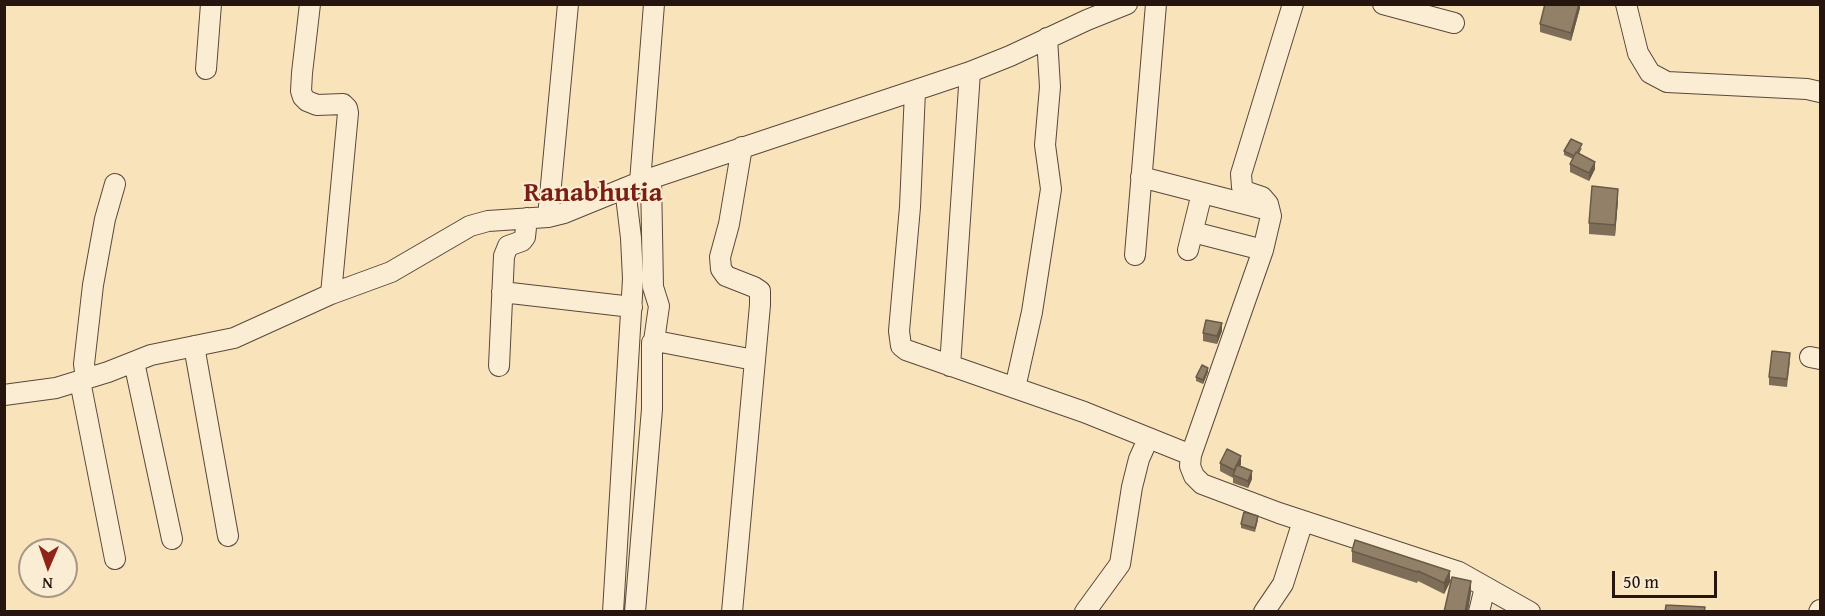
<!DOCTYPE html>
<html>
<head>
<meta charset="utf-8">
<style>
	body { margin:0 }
	#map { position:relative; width:1825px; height:616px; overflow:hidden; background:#f8e3bb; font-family:"Gentium Book Plus",serif }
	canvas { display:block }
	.frame { position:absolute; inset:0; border:6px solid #26150f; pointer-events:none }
	.north { position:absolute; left:18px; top:538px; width:60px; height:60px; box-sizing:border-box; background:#faedd3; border:2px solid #a59785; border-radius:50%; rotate:182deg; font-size:16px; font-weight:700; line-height:24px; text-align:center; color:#26150f }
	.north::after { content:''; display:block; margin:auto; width:21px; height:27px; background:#8f2418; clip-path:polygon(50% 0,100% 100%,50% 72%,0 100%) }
	.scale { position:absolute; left:1612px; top:571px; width:105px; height:27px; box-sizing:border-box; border:3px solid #26150f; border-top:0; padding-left:8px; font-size:18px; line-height:21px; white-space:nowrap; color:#26150f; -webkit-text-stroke:4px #faedd3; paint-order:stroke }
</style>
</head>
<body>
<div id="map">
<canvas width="1825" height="616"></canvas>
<div class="frame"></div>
<div class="north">N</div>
<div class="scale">50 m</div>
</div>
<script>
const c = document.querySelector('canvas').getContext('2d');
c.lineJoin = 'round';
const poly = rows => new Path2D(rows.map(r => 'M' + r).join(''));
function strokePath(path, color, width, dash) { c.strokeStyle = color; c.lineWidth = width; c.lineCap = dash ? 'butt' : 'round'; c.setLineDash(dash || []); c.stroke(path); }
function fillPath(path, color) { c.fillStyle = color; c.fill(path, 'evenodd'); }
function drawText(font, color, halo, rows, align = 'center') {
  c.font = font + ' "Gentium Book Plus",serif'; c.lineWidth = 4.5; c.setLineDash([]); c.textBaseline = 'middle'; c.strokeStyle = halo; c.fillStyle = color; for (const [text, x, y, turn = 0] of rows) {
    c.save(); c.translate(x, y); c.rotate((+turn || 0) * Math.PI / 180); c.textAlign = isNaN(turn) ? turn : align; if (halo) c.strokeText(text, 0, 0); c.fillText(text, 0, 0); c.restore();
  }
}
const minor = poly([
	[310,4,302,73,301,91,303,97,307,101,317,105,343,104,347,108,348,113,331,294],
	[1293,4,1241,174,1242,187,1247,192,1262,197,1268,204,1271,216,1263,250,1191,455,1190,466,1194,476,1202,484,1279,513,1459,572,1530,612],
	[1383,4,1454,23],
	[1626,4,1638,53,1650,73,1667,82,1807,89,1820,92],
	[206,69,211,4],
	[915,91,910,207,899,331,901,346,906,350,1084,412,1191,455],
	[1141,177,1261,208],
	[651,178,653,287,659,306,654,341],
	[640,182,654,4],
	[548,217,568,4],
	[1193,232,1263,250],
	[1188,250,1202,193],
	[1135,255,1156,4],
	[502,292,632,307],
	[194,346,228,536],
	[1810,357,1820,359],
	[134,362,172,539],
	[499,366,504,256,508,246,522,241,525,237,527,218],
	[950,366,970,72],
	[86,379,84,364,93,285,105,219,115,184],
	[80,381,115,559],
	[1015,388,1032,312,1051,189,1045,145,1050,87,1047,38],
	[4,395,56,388,108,372,151,355,234,338,331,294,391,272,470,226,488,221,548,217,564,213,640,182,970,72,1010,56,1087,20,1127,4],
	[613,612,633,279,631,238,625,188],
	[635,612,652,409,652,343,656,341,754,360],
	[732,612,760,305,760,291,754,287,726,276,721,269,720,257,729,224,742,147],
	[1085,612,1120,564,1132,487,1139,459,1148,439],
	[1264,612,1283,584,1303,521],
	[1479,612,1485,587],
	[1819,612,1820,610]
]);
const wall = poly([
	[1580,4,1580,8,1571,41,1540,32,1540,24],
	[1582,148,1579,154,1595,169,1589,181,1570,172,1570,164,1573,159,1564,155,1564,151],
	[1618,200,1615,236,1589,234,1589,223],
	[1222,331,1217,344,1203,341,1203,333],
	[1790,361,1787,387,1769,385,1769,377],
	[1208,372,1203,384,1196,381,1196,377],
	[1220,463,1241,464,1240,466,1252,479,1248,488,1233,483,1233,478,1220,471],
	[1258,520,1255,532,1241,528,1241,524],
	[1355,540,1450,582,1444,594,1418,581,1417,583,1352,562,1352,551]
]);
const shadedWall = poly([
	[1579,4,1580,4,1580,8,1571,41,1571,33],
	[1595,162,1595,169,1589,181,1589,173],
	[1618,189,1618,200,1615,236,1615,225],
	[1222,323,1222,331,1217,344,1217,336],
	[1208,368,1208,372,1203,384,1203,380],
	[1241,456,1241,464,1235,476,1234,475,1234,470],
	[1252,471,1252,479,1248,488,1248,481],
	[1450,571,1450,582,1444,594,1444,583],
	[1471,581,1471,593,1468,612,1465,612]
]);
const building = poly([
	[1545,4,1579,4,1571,33,1540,24,1545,4],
	[1571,139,1582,144,1577,153,1576,152,1574,156,1564,151,1571,139],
	[1576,152,1595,162,1589,173,1570,164,1576,152],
	[1592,186,1618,189,1615,225,1589,223,1592,186],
	[1206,320,1222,323,1217,336,1203,333,1206,320],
	[1772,351,1790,353,1787,379,1769,377,1772,351],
	[1202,365,1208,368,1203,380,1196,377,1202,365],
	[1227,449,1241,456,1234,470,1220,463,1227,449],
	[1237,465,1252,471,1248,481,1233,475,1237,465],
	[1244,512,1258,516,1255,528,1241,524,1244,512],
	[1355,540,1450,571,1444,583,1418,571,1417,572,1352,551,1355,540],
	[1452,577,1471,581,1465,612,1444,612,1452,577],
	[1666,605,1705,607,1704,612,1665,612,1666,605]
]);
const districtNames = [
	["Ranabhutia",593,194]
];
strokePath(minor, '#5a483a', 22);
strokePath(minor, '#faedd3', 20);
fillPath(wall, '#7e6e59');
fillPath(shadedWall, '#675a49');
fillPath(building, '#938068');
strokePath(building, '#675a49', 1.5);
drawText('bold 27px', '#7a1f14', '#faedd3', districtNames);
</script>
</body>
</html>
